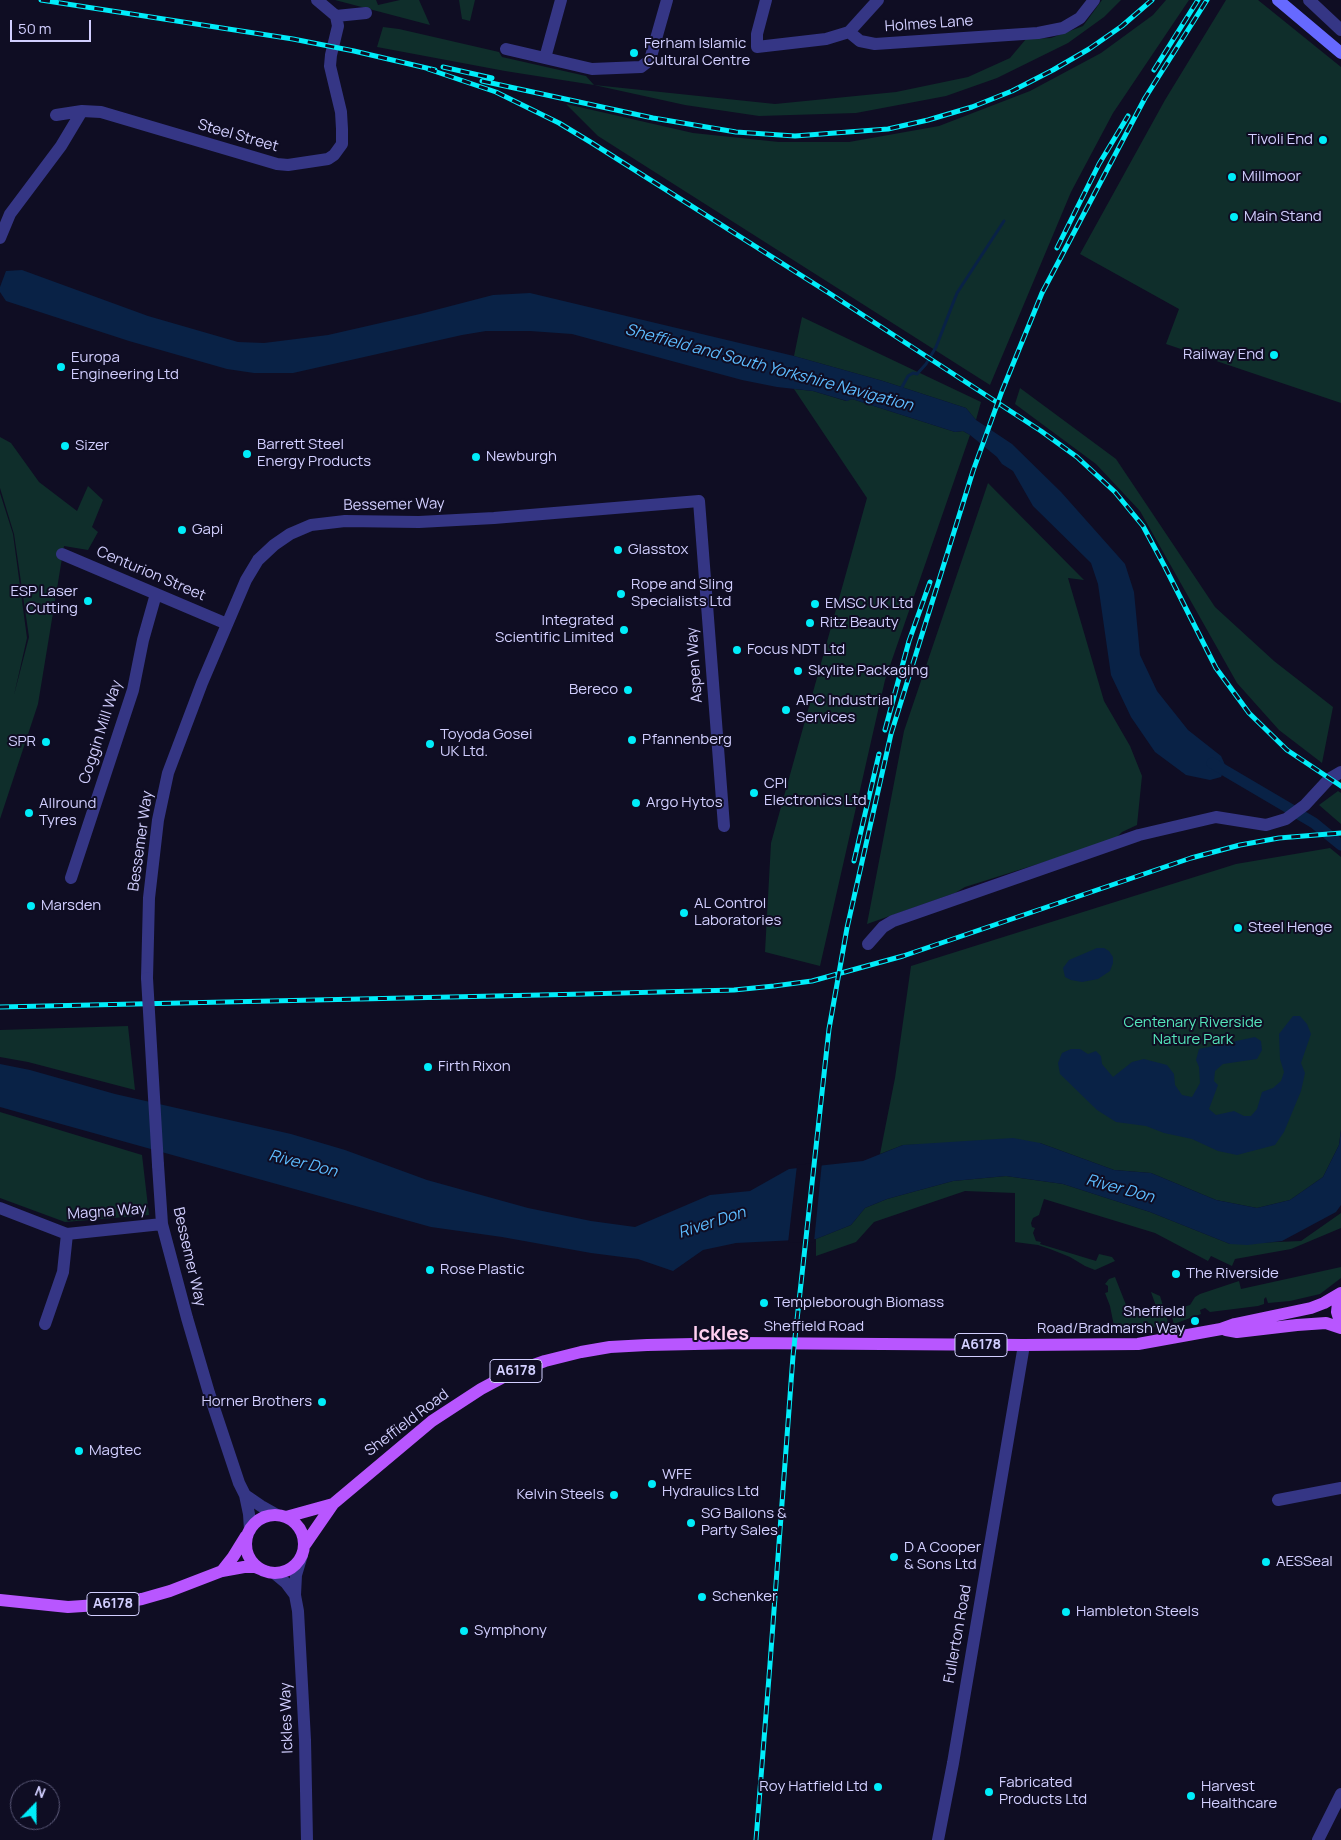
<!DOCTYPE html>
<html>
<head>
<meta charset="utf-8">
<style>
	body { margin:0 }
	#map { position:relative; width:1341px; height:1840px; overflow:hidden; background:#0f0d23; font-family:Manrope,sans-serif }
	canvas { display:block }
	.north { position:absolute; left:10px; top:1780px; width:50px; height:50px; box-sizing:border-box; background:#0f0d23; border:1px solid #5d5b7b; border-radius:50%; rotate:22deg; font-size:14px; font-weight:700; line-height:20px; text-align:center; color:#d2cfff }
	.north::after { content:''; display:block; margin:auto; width:18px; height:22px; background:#00edfa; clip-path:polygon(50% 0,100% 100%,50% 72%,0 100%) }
	.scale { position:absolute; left:10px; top:20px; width:81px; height:22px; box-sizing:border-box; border:2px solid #d2cfff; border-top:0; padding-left:6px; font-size:15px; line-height:18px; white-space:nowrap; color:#d2cfff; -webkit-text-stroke:4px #0f0d23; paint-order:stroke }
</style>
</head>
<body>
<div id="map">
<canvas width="1341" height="1840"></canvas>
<div class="north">N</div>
<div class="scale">50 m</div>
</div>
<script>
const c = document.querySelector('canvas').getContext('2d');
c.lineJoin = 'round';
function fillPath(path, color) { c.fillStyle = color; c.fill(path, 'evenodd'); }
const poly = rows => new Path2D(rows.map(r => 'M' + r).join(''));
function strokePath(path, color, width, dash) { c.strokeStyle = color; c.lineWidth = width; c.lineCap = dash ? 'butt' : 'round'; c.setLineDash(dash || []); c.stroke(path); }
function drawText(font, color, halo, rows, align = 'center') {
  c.font = font + ' Manrope,sans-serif'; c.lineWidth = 4; c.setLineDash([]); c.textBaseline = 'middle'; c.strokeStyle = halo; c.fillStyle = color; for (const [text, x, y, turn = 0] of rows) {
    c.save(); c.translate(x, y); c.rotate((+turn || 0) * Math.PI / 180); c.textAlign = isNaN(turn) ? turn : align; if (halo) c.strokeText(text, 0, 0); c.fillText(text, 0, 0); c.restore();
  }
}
const green = poly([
	[335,0,376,0,378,5,400,0,419,0,430,25],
	[459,0,475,0,470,21,462,19],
	[1102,0,1121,0,1104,17,1068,43,997,78,946,96,856,113,759,116,685,105,594,85,505,71,377,47,383,27,399,29,499,52,502,57,586,76,594,85,775,104,896,92,968,77,1010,58,1026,39,1051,38,1083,26],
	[1166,0,1189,0,1113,113,1071,192,990,385,598,136,566,104,693,133,779,142,849,142,939,126,1030,91,1101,53,1153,15],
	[1226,0,1258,0,1341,67,1341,403,1166,344,1179,309,1080,254,1165,100],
	[802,317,981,402,976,420,966,408,883,381,794,356],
	[1020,388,1116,459,1215,607,1274,661,1333,707,1322,763,1279,730,1237,683,1140,511,1096,464,1015,404],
	[794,389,813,391,846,401,852,399,955,432,963,431,970,435,885,680,820,966,765,952,771,843,867,498],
	[0,437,11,443,39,482,77,511,88,486,103,500,92,527,98,532,88,550,64,546,38,704,0,819,0,493,13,534,27,638,14,695,29,637,14,534,0,488],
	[988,483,1084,580,1068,578,1104,701,1130,746,1142,776,1137,825,1122,832,1114,840,965,887,955,893,867,924,904,731],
	[1338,791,1341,793,1341,824,1319,805],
	[1330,848,1341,857,1341,1130,1339,1145,1323,1177,1290,1200,1257,1208,1216,1200,1151,1173,1114,1170,1040,1143,903,1145,880,1154,895,1078,911,966,1236,864],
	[128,1026,135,1090,28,1062,0,1057,0,1030],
	[0,1112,142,1155,149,1215,65,1222,0,1198],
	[1006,1176,1063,1184,1150,1212,1230,1244,1301,1241,1341,1213,1341,1228,1291,1249,1235,1259,1232,1266,1211,1256,1208,1261,1155,1233,1044,1199,1039,1215,1033,1218,1031,1223,1032,1227,1035,1228,1033,1233,1036,1241,1041,1242,1040,1244,1096,1261,1099,1254,1112,1257,1115,1261,1095,1270,1085,1266,1070,1257,1050,1249,1038,1245,1015,1242,1015,1193,965,1191,874,1222,856,1242,816,1256,816,1239,851,1225,865,1208,887,1199,953,1181],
	[1341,1267,1341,1278,1320,1294,1290,1301,1268,1303,1266,1297,1264,1299,1264,1304,1258,1306,1210,1312,1205,1308,1200,1310,1201,1314,1174,1324,1170,1311,1190,1305,1195,1297,1200,1294,1239,1281,1241,1289],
	[1115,1277,1130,1315,1139,1312,1140,1315,1157,1309,1151,1292,1160,1296,1169,1325,1131,1330,1126,1325,1119,1325,1117,1327,1114,1326,1110,1306,1105,1293,1108,1292,1108,1286,1105,1284,1109,1279]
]);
const water = poly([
	[22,270,148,316,238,342,264,343,328,335,420,314,493,295,530,293,794,356,883,381,966,408,976,420,1012,444,1061,492,1125,564,1134,592,1140,655,1157,691,1188,730,1221,756,1226,767,1221,777,1210,780,1186,775,1155,752,1131,717,1111,675,1098,584,1091,563,1033,506,1013,471,1002,464,997,457,970,435,963,431,955,432,852,399,847,401,813,391,777,387,742,380,572,334,530,331,486,331,462,335,293,373,254,373,227,369,129,341,6,301,0,292,0,287,6,271],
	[1097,948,1104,948,1109,951,1113,957,1113,963,1110,971,1098,979,1082,982,1071,980,1065,977,1063,968,1069,960],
	[1293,1016,1300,1016,1307,1024,1311,1034,1301,1063,1305,1073,1301,1091,1284,1132,1275,1145,1237,1155,1218,1151,1192,1139,1164,1133,1146,1126,1116,1122,1097,1110,1060,1074,1058,1063,1062,1053,1071,1049,1080,1049,1088,1054,1096,1051,1101,1056,1102,1064,1113,1077,1132,1062,1144,1059,1167,1065,1174,1074,1175,1085,1182,1095,1192,1097,1200,1083,1199,1067,1196,1060,1199,1049,1255,1037,1261,1041,1262,1050,1257,1059,1223,1064,1215,1071,1214,1081,1218,1085,1209,1109,1216,1115,1234,1111,1244,1116,1251,1116,1257,1109,1262,1092,1273,1088,1281,1081,1284,1072,1280,1059,1279,1034],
	[0,1064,30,1070,115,1094,291,1134,345,1150,427,1180,528,1208,591,1221,635,1227,710,1195,750,1191,789,1169,863,1161,903,1145,1013,1138,1040,1143,1114,1170,1151,1173,1216,1200,1257,1208,1290,1200,1323,1177,1339,1145,1341,1130,1341,1205,1336,1212,1282,1241,1247,1245,1230,1244,1150,1212,1063,1184,1006,1176,953,1181,887,1199,865,1208,851,1225,816,1239,736,1243,703,1250,673,1271,638,1259,591,1253,502,1237,431,1227,0,1107]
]);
const pier = poly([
	[822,1162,814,1242,788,1243,797,1165]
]);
const stream = poly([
	[901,389,908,376,913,373,917,374,926,364,936,347,957,293,1004,221]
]);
const canal = poly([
	[1212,763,1314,823,1341,845]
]);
const street = poly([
	[317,0,336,16],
	[766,0,757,34,757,47,826,39,849,32,860,41,875,44,1038,33,1063,28,1080,18,1094,0],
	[1309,0,1341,30],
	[336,16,366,13],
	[849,32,878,0],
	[506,49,592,69,641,67,650,60,667,0],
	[545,58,561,0],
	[56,115,82,111,101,112,277,164,288,165,328,159,334,155,342,144,342,129,341,112,330,66,331,55,338,26,336,16],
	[0,238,10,214,61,146,82,111],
	[62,554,227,624],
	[71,878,133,690,143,640,156,594],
	[868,944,883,927,893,921,1139,835,1216,817,1266,825,1286,819,1305,805,1329,779,1341,772],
	[147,978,149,898,158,820,168,773,202,683,246,580,258,560,274,545,290,534,311,525,345,521,419,522,494,518,699,501,724,826],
	[158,1165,162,1224,187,1318,209,1393,239,1483,245,1495],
	[0,1208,67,1234,162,1224],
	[45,1324,63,1272,67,1234],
	[1278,1500,1341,1488],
	[250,1530,249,1514,245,1495,261,1506,277,1515],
	[274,1573,286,1583,295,1595,296,1575,302,1555],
	[295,1595,298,1611,305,1740,307,1840],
	[938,1840,953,1763,1024,1345],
	[1318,1840,1341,1794]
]);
const secondary = poly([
	[1278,0,1341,53]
]);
const primary = poly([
	[1341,1296,1338,1303,1337,1312,1341,1325],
	[1226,1330,1237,1332,1297,1325,1326,1323,1341,1328],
	'246 1544a29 29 0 1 1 58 0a29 29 0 1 1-58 0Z',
	[286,1517,333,1504],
	[304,1546,333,1504,432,1421,481,1389,511,1373,545,1361,581,1352,610,1347,647,1345,741,1343,1024,1345,1138,1344,1221,1329,1235,1324,1311,1308,1324,1303,1341,1293],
	[222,1571,233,1557,246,1536],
	[0,1600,68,1607,113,1604,142,1599,170,1591,222,1571,244,1567,255,1567,265,1571]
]);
const rail = poly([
	[41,0,293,39,354,51,435,70],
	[443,67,492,78],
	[428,69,496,92,559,123,592,143,829,293,1041,431,1077,457,1115,492,1143,526,1165,567,1216,668,1249,713,1287,750,1341,786],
	[1154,70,1198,0],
	[482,81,653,118,736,132,795,136,888,129,928,120,972,107,1012,91,1053,70,1089,49,1122,26,1152,0],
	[1057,248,1099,164,1128,116],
	[885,730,909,641,930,582],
	[854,861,879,754],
	[0,1007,585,994,734,990,774,986,812,981,903,956,1191,858,1240,845,1279,838,1341,833],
	[756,1840,770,1664,793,1356,829,1029,847,928,891,734,973,471,1002,391,1042,293,1145,98,1207,0]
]);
const streetBridge = poly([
	[147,978,158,1165]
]);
const markers = [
	[634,53,5,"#00edfa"],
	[1323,140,5,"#00edfa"],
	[1232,177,5,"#00edfa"],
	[1234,217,5,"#00edfa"],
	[1274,355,5,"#00edfa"],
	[61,367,5,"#00edfa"],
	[65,446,5,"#00edfa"],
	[247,454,5,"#00edfa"],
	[476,457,5,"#00edfa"],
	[182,530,5,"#00edfa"],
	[618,550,5,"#00edfa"],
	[621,594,5,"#00edfa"],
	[88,601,5,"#00edfa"],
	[815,604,5,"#00edfa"],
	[810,623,5,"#00edfa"],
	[624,630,5,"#00edfa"],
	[737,650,5,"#00edfa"],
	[798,671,5,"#00edfa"],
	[628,690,5,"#00edfa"],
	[786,710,5,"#00edfa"],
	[632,740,5,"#00edfa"],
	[46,742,5,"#00edfa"],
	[430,744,5,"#00edfa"],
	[754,793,5,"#00edfa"],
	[636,803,5,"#00edfa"],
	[29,813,5,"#00edfa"],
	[31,906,5,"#00edfa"],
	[684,913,5,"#00edfa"],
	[1238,928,5,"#00edfa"],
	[428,1067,5,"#00edfa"],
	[430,1270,5,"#00edfa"],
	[1176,1274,5,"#00edfa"],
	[764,1303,5,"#00edfa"],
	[1195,1321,5,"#00edfa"],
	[322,1402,5,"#00edfa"],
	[79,1451,5,"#00edfa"],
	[652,1484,5,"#00edfa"],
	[614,1495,5,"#00edfa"],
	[691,1523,5,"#00edfa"],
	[894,1557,5,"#00edfa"],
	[1266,1562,5,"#00edfa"],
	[702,1597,5,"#00edfa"],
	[1066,1612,5,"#00edfa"],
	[464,1631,5,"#00edfa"],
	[878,1787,5,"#00edfa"],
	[989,1792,5,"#00edfa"],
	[1191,1796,5,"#00edfa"]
];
const shields = [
	[981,1345,52],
	[516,1371,52],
	[113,1604,52]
];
const shieldNames = [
	["A6178",981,1345],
	["A6178",516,1371],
	["A6178",113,1604]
];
const streetNames = [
	["Holmes Lane",929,24,-4],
	["Steel Street",238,136,16],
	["Bessemer Way",394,505,-1],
	["Centurion Street",151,574,23],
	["Aspen Way",695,665,-94],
	["Coggin Mill Way",101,732,-72],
	["Bessemer Way",141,841,-82],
	["Magna Way",107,1212,-4],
	["Bessemer Way",189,1257,77],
	["Sheffield Road",814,1327],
	["Sheffield Road",407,1423,-37],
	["Fullerton Road",958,1634,-80],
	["Ickles Way",287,1718,-92]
];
const poiNames = [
	["Ferham Islamic",644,44],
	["Cultural Centre",644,61],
	["Tivoli End",1313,140,"right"],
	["Millmoor",1242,177],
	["Main Stand",1244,217],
	["Railway End",1264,355,"right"],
	["Europa",71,358],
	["Engineering Ltd",71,375],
	["Barrett Steel",257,445],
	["Energy Products",257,462],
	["Sizer",75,446],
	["Newburgh",486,457],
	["Gapi",192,530],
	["Glasstox",628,550],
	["Rope and Sling",631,585],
	["Specialists Ltd",631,602],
	["ESP Laser",78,592,"right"],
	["Cutting",78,609,"right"],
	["EMSC UK Ltd",825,604],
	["Integrated",614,621,"right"],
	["Scientific Limited",614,638,"right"],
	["Ritz Beauty",820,623],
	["Focus NDT Ltd",747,650],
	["Skylite Packaging",808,671],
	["Bereco",618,690,"right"],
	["APC Industrial",796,701],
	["Services",796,718],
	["Toyoda Gosei",440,735],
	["UK Ltd.",440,752],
	["Pfannenberg",642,740],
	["SPR",36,742,"right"],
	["CPI",764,784],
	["Electronics Ltd",764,801],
	["Argo Hytos",646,803],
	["Allround",39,804],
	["Tyres",39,821],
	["AL Control",694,904],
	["Laboratories",694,921],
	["Marsden",41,906],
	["Steel Henge",1248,928],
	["Firth Rixon",438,1067],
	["Rose Plastic",440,1270],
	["The Riverside",1186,1274],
	["Templeborough Biomass",774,1303],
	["Sheffield",1185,1312,"right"],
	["Road/Bradmarsh Way",1185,1329,"right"],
	["Horner Brothers",312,1402,"right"],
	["Magtec",89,1451],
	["WFE",662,1475],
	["Hydraulics Ltd",662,1492],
	["Kelvin Steels",604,1495,"right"],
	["SG Ballons &",701,1514],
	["Party Sales",701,1531],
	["D A Cooper",904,1548],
	["& Sons Ltd",904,1565],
	["AESSeal",1276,1562],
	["Schenker",712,1597],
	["Hambleton Steels",1076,1612],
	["Symphony",474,1631],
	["Fabricated",999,1783],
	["Products Ltd",999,1800],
	["Roy Hatfield Ltd",868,1787,"right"],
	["Harvest",1201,1787],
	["Healthcare",1201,1804]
];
const parkNames = [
	["Centenary Riverside",1193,1023],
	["Nature Park",1193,1040]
];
const waterNames = [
	["Sheffield and South Yorkshire Navigation",769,368,15],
	["River Don",303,1164,14],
	["River Don",1120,1189,15],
	["River Don",712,1223,-18]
];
const districtNames = [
	["Ickles",721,1334]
];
fillPath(green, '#0f2e2b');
fillPath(water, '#092246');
fillPath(pier, '#0f0d23');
strokePath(stream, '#092246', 3);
strokePath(canal, '#092246', 11);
strokePath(street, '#353685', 12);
strokePath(secondary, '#6669ff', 12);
strokePath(primary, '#b856ff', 12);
strokePath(rail, '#00edfa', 5);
strokePath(rail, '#0f0d23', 3, [9]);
strokePath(streetBridge, '#353685', 12);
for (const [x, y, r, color] of markers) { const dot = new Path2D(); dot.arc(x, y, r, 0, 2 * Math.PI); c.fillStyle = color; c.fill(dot); strokePath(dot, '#0f0d23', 2); }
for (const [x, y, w] of shields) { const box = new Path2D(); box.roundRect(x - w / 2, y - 11.5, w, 23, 4); c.fillStyle = '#0f0d23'; c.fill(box); strokePath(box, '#d2cfff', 1); }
drawText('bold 14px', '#d2cfff', null, shieldNames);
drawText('15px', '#d2cfff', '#0f0d23', streetNames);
drawText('15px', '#d2cfff', '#0f0d23', poiNames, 'left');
drawText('15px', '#54e5ba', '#0f0d23', parkNames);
drawText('italic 16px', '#5dbcff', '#0f0d23', waterNames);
drawText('bold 20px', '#ffd1f0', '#0f0d23', districtNames);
</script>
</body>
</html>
